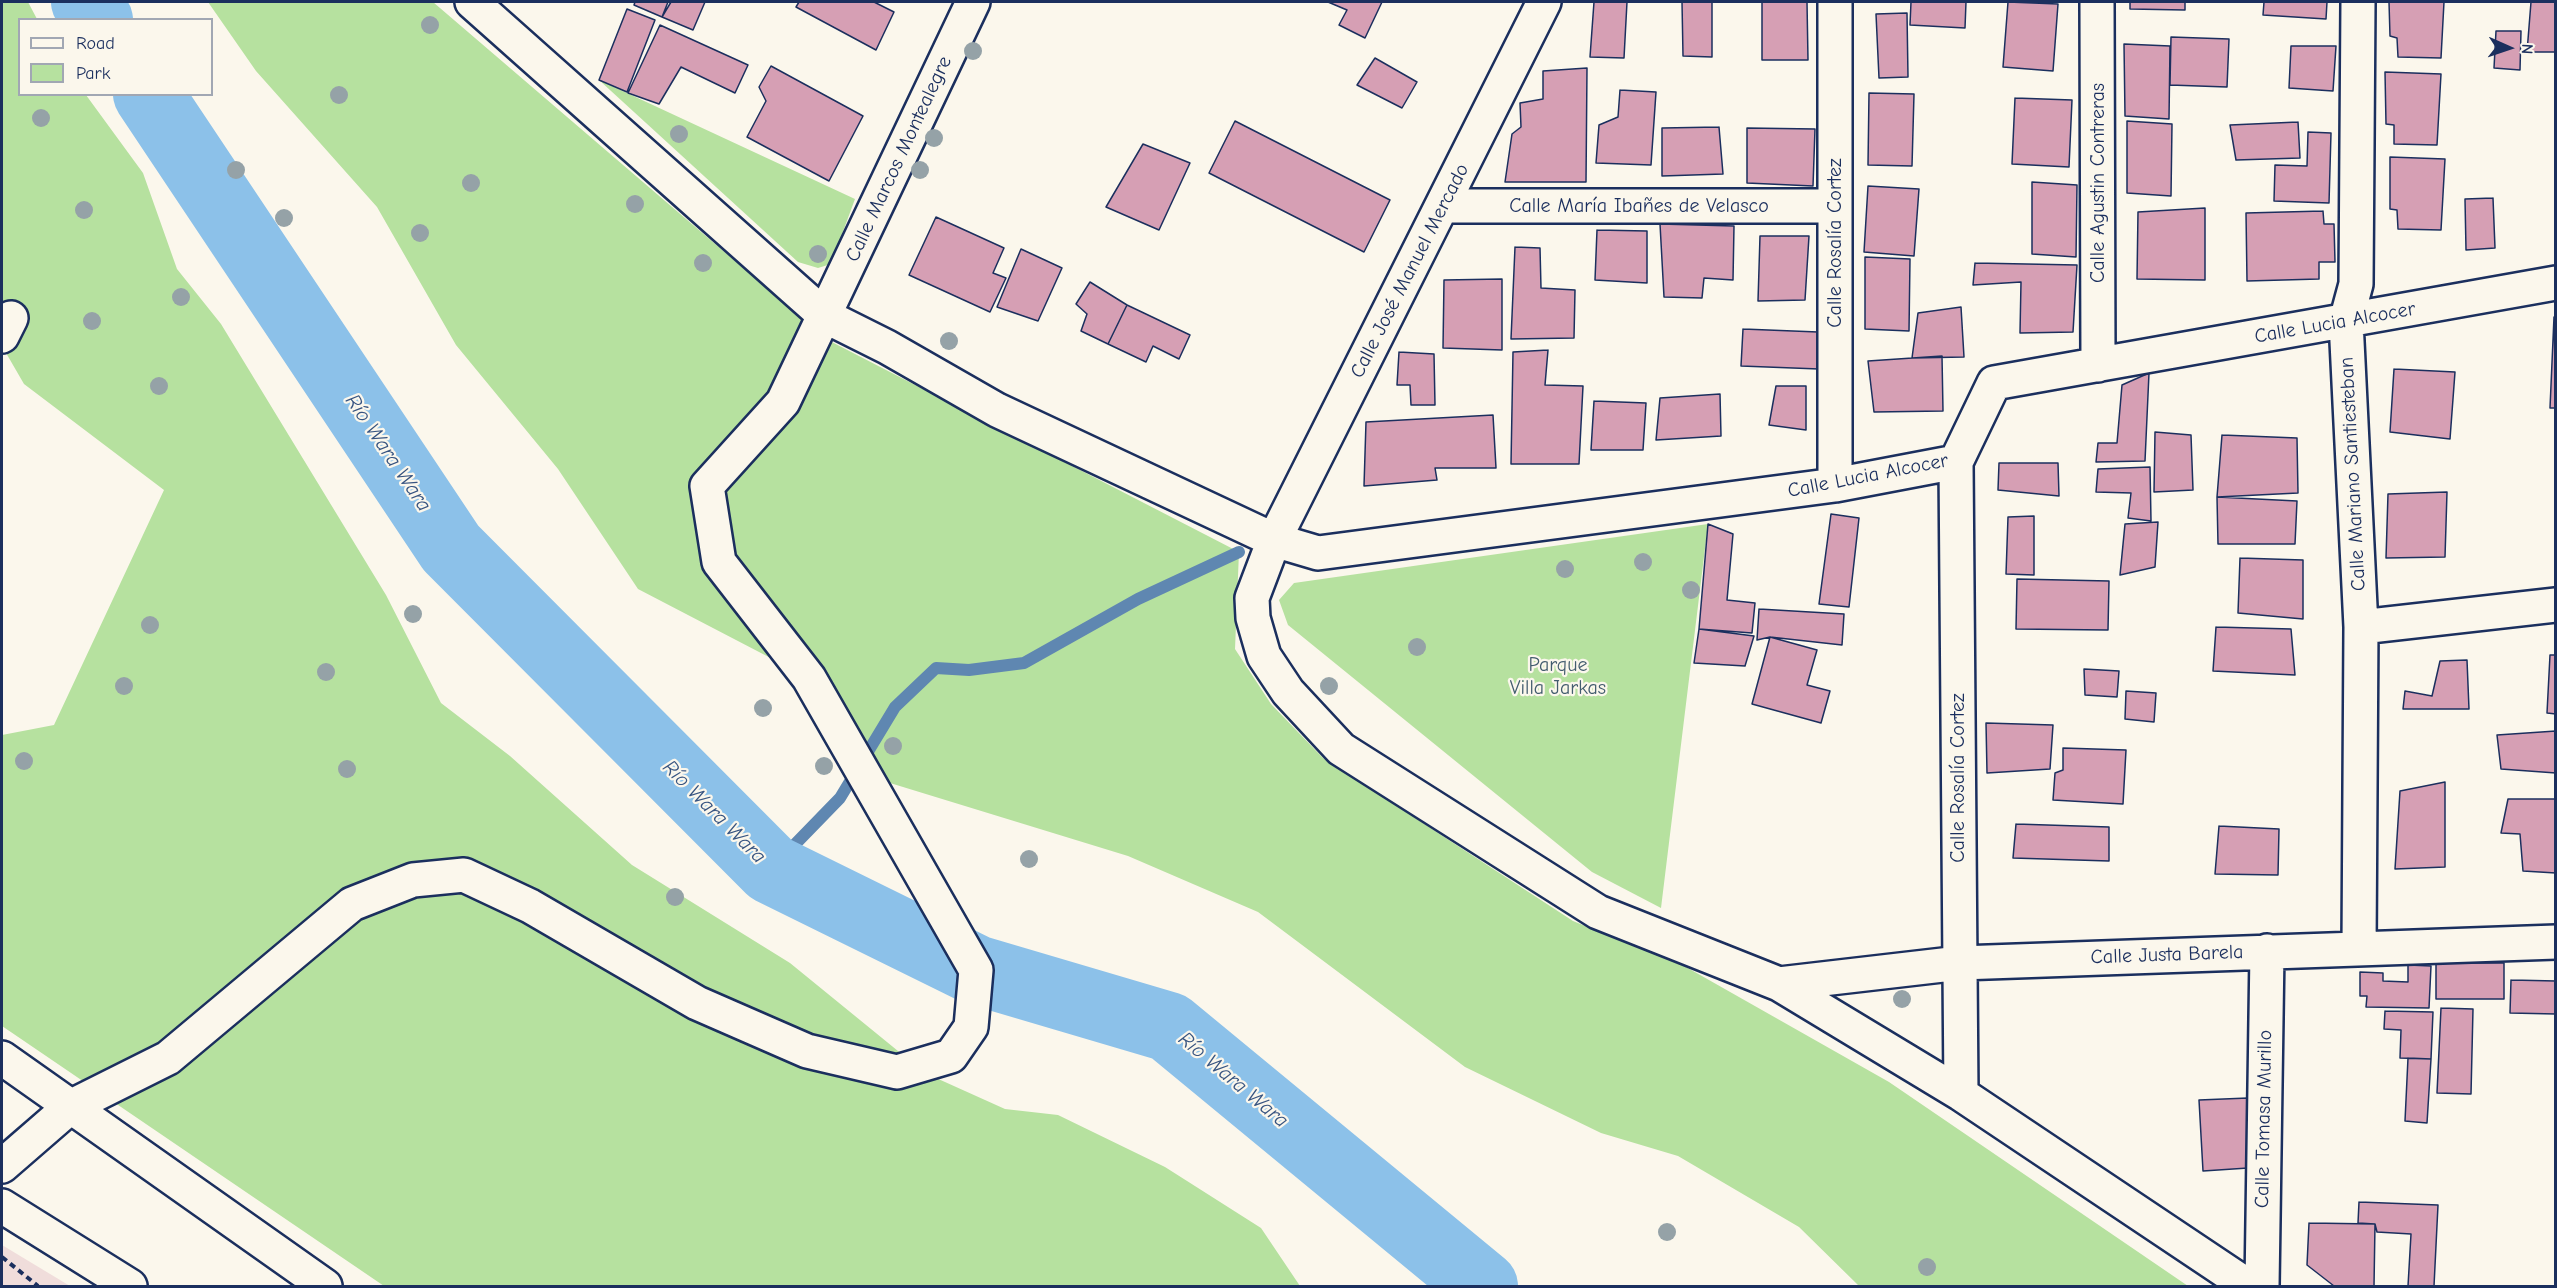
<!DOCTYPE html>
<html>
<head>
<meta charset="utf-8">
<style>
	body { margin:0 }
	#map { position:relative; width:2557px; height:1288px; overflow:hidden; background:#fbf7ec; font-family:"Comic Neue",sans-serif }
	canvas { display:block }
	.frame { position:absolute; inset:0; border:3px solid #1b2f5e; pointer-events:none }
	.legend { position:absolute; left:18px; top:18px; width:195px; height:78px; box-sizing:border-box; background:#fbf7ec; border:2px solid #a1a7b3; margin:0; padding:8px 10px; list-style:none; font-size:18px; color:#1b2f5e }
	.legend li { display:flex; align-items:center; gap:12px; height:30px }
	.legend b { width:30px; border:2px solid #a1a7b3 }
	.north { position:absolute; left:2479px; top:18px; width:60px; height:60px; -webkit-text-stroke:4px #fbf7ec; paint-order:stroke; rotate:93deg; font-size:16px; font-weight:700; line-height:24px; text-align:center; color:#1b2f5e }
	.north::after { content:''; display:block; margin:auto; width:21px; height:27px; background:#1b2f5e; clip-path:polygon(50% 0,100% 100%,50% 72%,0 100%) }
</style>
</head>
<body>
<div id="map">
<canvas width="2557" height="1288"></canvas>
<div class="frame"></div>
<ul class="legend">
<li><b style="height:8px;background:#fbf7ec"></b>Road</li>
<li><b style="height:16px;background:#b6e19f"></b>Park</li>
</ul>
<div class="north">N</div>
</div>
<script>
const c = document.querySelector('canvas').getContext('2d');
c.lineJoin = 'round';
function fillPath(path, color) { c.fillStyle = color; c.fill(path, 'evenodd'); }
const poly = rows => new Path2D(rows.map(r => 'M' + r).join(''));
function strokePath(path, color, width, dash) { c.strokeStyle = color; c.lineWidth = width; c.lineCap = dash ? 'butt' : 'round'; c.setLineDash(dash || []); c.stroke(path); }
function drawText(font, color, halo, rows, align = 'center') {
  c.font = font + ' "Comic Neue",sans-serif'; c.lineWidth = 4.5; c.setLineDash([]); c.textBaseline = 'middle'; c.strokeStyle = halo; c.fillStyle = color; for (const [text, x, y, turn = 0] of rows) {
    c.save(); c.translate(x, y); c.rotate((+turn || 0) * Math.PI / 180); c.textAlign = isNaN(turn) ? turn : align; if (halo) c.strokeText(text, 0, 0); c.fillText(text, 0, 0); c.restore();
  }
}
const built = poly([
	[2,1245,70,1286,2,1286]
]);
const green = poly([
	[2,2,28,2,37,19,20,20,20,94,86,95,143,173,177,269,221,324,386,595,441,703,510,756,632,865,790,963,925,1073,1005,1109,1058,1115,1165,1167,1261,1228,1300,1286,384,1286,2,1026,2,735,54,725,164,490,24,384,2,346],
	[208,2,433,2,826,339,1239,552,1235,649,1271,704,1323,758,1573,921,1686,967,1889,1082,2188,1286,1859,1286,1799,1227,1678,1156,1601,1133,1465,1067,1258,912,1128,856,890,783,809,678,638,589,558,469,456,345,377,207,256,71],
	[599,80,855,199,831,264,818,268,798,262],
	[1708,524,1661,908,1592,872,1288,625,1279,600,1294,583]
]);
const stream = poly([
	[771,869,840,798,895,707,936,668,969,670,1024,663,1138,599,1239,552]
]);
const river = poly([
	[86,2,98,20],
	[148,94,451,548,771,869,976,970,1169,1027,1483,1286]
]);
const building = poly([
	[635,2,668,2,662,17,634,5,635,2],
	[671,2,705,2,693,30,662,17,671,2],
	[799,2,874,2,894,12,876,50,796,7,799,2],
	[1328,2,1382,2,1365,38,1339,25,1347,10,1328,2],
	[1594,2,1627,2,1624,58,1590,57,1594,2],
	[1682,2,1712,2,1712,57,1683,56,1682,2],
	[1762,2,1807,2,1808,60,1762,60,1762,2],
	[1911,2,1966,2,1965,28,1910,25,1911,2],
	[2008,2,2058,4,2053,71,2003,67,2008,2],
	[2130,2,2185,2,2185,10,2130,9,2130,2],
	[2264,2,2327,2,2326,19,2263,15,2264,2],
	[2389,2,2444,2,2441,58,2398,57,2397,38,2390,36,2389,2],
	[2531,2,2556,2,2556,52,2527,52,2531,2],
	[627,9,655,20,627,92,599,80,627,9],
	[1907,13,1908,77,1879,78,1876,14,1907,13],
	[660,25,748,65,735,93,681,67,659,104,628,93,660,25],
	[2496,31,2521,31,2520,70,2494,68,2496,31],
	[2171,37,2229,39,2227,87,2170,85,2171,37],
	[2124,44,2170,46,2169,119,2125,116,2124,44],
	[2291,46,2336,46,2333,91,2289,88,2291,46],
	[1375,58,1417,82,1402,108,1357,85,1375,58],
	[771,66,863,116,829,181,747,137,766,101,759,87,771,66],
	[1587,68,1586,182,1505,182,1512,134,1521,127,1520,103,1543,99,1543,71,1587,68],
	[2385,72,2441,74,2437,145,2394,144,2394,125,2386,124,2385,72],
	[1620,90,1656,92,1651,165,1596,163,1599,125,1618,117,1620,90],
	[1869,93,1914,94,1912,166,1868,165,1869,93],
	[2015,98,2072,100,2069,167,2012,164,2015,98],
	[1235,121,1390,200,1364,252,1209,173,1235,121],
	[2127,121,2172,124,2171,196,2127,193,2127,121],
	[2298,122,2300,158,2236,160,2230,125,2298,122],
	[1719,127,1723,174,1662,176,1662,128,1719,127],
	[1747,128,1815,129,1813,186,1747,183,1747,128],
	[2308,132,2331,133,2329,203,2274,201,2275,165,2307,166,2308,132],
	[1143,144,1190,163,1159,230,1106,207,1143,144],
	[2390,157,2445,159,2441,230,2398,229,2397,210,2390,209,2390,157],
	[2032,182,2077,185,2076,257,2032,254,2032,182],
	[1868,186,1919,189,1914,256,1864,252,1868,186],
	[2493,198,2495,248,2466,250,2465,199,2493,198],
	[2205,208,2205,280,2137,279,2138,212,2205,208],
	[2323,211,2324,224,2334,224,2335,262,2319,262,2319,279,2247,281,2246,213,2323,211],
	[936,217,1004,248,993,273,1006,278,990,312,909,275,936,217],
	[1660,224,1734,226,1733,280,1704,278,1702,298,1664,297,1660,224],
	[1597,230,1647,231,1647,283,1595,280,1597,230],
	[1760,236,1809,236,1805,300,1758,301,1760,236],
	[1515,247,1540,248,1541,288,1575,290,1574,338,1511,339,1515,247],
	[1021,249,1062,268,1038,321,997,307,1021,249],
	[1865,257,1910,259,1909,331,1865,329,1865,257],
	[1975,263,2077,265,2073,332,2020,333,2021,282,1973,285,1975,263],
	[1502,279,1502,350,1443,348,1444,280,1502,279],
	[1090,282,1127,305,1108,344,1081,331,1087,314,1076,304,1090,282],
	[1127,305,1190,335,1179,359,1153,346,1146,362,1108,344,1127,305],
	[1961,307,1964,357,1912,358,1918,313,1961,307],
	[2554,317,2556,408,2550,408,2554,317],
	[1743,329,1818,332,1819,369,1741,366,1743,329],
	[1548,350,1545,385,1583,386,1579,464,1511,464,1513,352,1548,350],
	[1399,352,1434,354,1435,405,1411,405,1410,385,1397,385,1399,352],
	[1942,356,1943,411,1874,412,1868,361,1942,356],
	[2394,369,2455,372,2450,439,2390,432,2394,369],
	[2149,373,2145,461,2096,462,2098,443,2117,443,2122,385,2149,373],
	[1776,386,1806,386,1806,430,1769,425,1776,386],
	[1720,394,1721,436,1656,440,1660,398,1720,394],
	[1594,401,1646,403,1643,450,1591,450,1594,401],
	[1493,415,1496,468,1435,468,1437,480,1364,486,1366,422,1493,415],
	[2155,432,2191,435,2193,490,2154,492,2155,432],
	[2222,435,2297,438,2298,493,2217,497,2222,435],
	[1999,463,2058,463,2059,496,1998,490,1999,463],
	[2150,467,2151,521,2128,518,2131,493,2096,492,2098,469,2150,467],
	[2447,492,2445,557,2386,558,2388,494,2447,492],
	[2217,497,2297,501,2295,544,2218,544,2217,497],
	[1831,514,1859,518,1849,607,1819,604,1831,514],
	[2034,516,2034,575,2006,574,2008,517,2034,516],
	[2158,522,2155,567,2120,575,2125,524,2158,522],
	[1708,524,1733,534,1727,600,1755,603,1752,633,1699,629,1708,524],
	[2240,558,2303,560,2303,619,2238,613,2240,558],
	[2017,579,2109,581,2108,630,2016,629,2017,579],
	[1759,609,1844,614,1842,645,1770,637,1757,640,1759,609],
	[2216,627,2291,629,2295,675,2213,671,2216,627],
	[1699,629,1754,636,1745,666,1694,663,1699,629],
	[1770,637,1817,650,1807,685,1830,691,1821,723,1752,704,1770,637],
	[2550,655,2556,655,2556,714,2547,713,2550,655],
	[2467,660,2469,709,2403,709,2405,691,2432,696,2440,661,2467,660],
	[2084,669,2119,671,2117,697,2085,695,2084,669],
	[2126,691,2156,693,2154,722,2125,719,2126,691],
	[1986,723,2053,725,2050,769,1987,773,1986,723],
	[2556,731,2556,773,2501,769,2497,735,2556,731],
	[2063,748,2126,750,2123,804,2053,800,2055,773,2063,770,2063,748],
	[2445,782,2445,867,2395,869,2400,791,2445,782],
	[2508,799,2556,799,2556,873,2523,871,2520,834,2501,833,2508,799],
	[2016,824,2109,827,2109,861,2013,858,2016,824],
	[2219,826,2279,829,2278,875,2215,874,2219,826],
	[2436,963,2504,963,2504,999,2436,999,2436,963],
	[2408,965,2431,966,2429,1008,2366,1007,2367,996,2360,996,2360,972,2383,973,2383,981,2408,982,2408,965],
	[2511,980,2556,981,2556,1014,2510,1013,2511,980],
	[2441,1008,2473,1009,2471,1094,2437,1093,2441,1008],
	[2385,1011,2433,1012,2431,1059,2400,1058,2401,1030,2384,1029,2385,1011],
	[2408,1058,2431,1059,2427,1123,2405,1121,2408,1058],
	[2248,1098,2248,1168,2203,1171,2199,1100,2248,1098],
	[2359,1202,2438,1205,2434,1286,2408,1286,2411,1234,2377,1232,2375,1224,2358,1223,2359,1202],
	[2309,1223,2375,1224,2374,1286,2334,1286,2307,1265,2309,1223]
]);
const path = poly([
	[2,1257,38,1286]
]);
const minor = poly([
	[472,2,825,316,887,347,997,410,1274,540,1318,553,1835,485,1956,462],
	[1544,2,1274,540,1252,598,1253,618,1264,656,1288,692,1341,749,1598,912,1779,984,1961,1094,2248,1286],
	[1835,2,1835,485],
	[2097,2,2098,365],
	[2358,2,2356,284,2346,321,2361,627,2359,948],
	[1443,206,1835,206],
	[2,336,11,318],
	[2361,627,2556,605],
	[1779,984,1960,963,2556,942],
	[2,1058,325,1286],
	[1961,1094,1956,462,1994,383,2556,283],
	[2,1166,70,1107,168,1058,352,904,413,880,464,875,530,906,697,1003,807,1051,897,1072,951,1056,971,1027,976,970,809,678,719,562,707,486,783,402,973,2],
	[2,1206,130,1286],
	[2262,1286,2267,951]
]);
const trees = [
	[430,25],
	[973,51],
	[339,95],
	[41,118],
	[679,134],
	[934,138],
	[236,170],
	[920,170],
	[471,183],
	[635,204],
	[84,210],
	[284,218],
	[420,233],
	[818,254],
	[703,263],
	[181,297],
	[92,321],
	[949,341],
	[159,386],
	[1643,562],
	[1565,569],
	[1691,590],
	[413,614],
	[150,625],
	[1417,647],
	[326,672],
	[124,686],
	[1329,686],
	[763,708],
	[893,746],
	[24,761],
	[824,766],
	[347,769],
	[1029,859],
	[675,897],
	[1902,999],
	[1667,1232],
	[1927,1267]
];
const streetNames = [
	["Calle Marcos Montealegre",899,159,-65],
	["Calle Agustin Contreras",2098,183,-90],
	["Calle María Ibañes de Velasco",1639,206],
	["Calle Rosalía Cortez",1835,243,-90],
	["Calle José Manuel Mercado",1410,271,-63],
	["Calle Lucia Alcocer",2335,323,-10],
	["Calle Mariano Santiesteban",2353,474,-93],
	["Calle Lucia Alcocer",1868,476,-11],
	["Calle Rosalía Cortez",1958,778,-90],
	["Calle Justa Barela",2167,955,-2],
	["Calle Tomasa Murillo",2264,1119,-89]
];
const parkNames = [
	["Parque",1558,665],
	["Villa Jarkas",1558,688]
];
const waterNames = [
	["Río Wara Wara",388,453,56],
	["Río Wara Wara",714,812,45],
	["Río Wara Wara",1233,1080,40]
];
fillPath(built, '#f0dddb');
fillPath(green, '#b6e19f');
strokePath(stream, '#5f87b1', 12);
strokePath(river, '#8cc1e9', 70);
fillPath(building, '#d69fb4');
strokePath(building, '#1b2f5e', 1.5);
strokePath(minor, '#1b2f5e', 38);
strokePath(path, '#1b2f5e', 4, [6, 4.5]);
strokePath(minor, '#fbf7ec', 33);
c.fillStyle = '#95a2a7';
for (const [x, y] of trees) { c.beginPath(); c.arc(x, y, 9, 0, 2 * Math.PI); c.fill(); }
drawText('20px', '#1b2f5e', '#fbf7ec', streetNames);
drawText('20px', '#425c6e', '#fbf7ec', parkNames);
drawText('italic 21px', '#375481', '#fbf7ec', waterNames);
</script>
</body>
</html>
